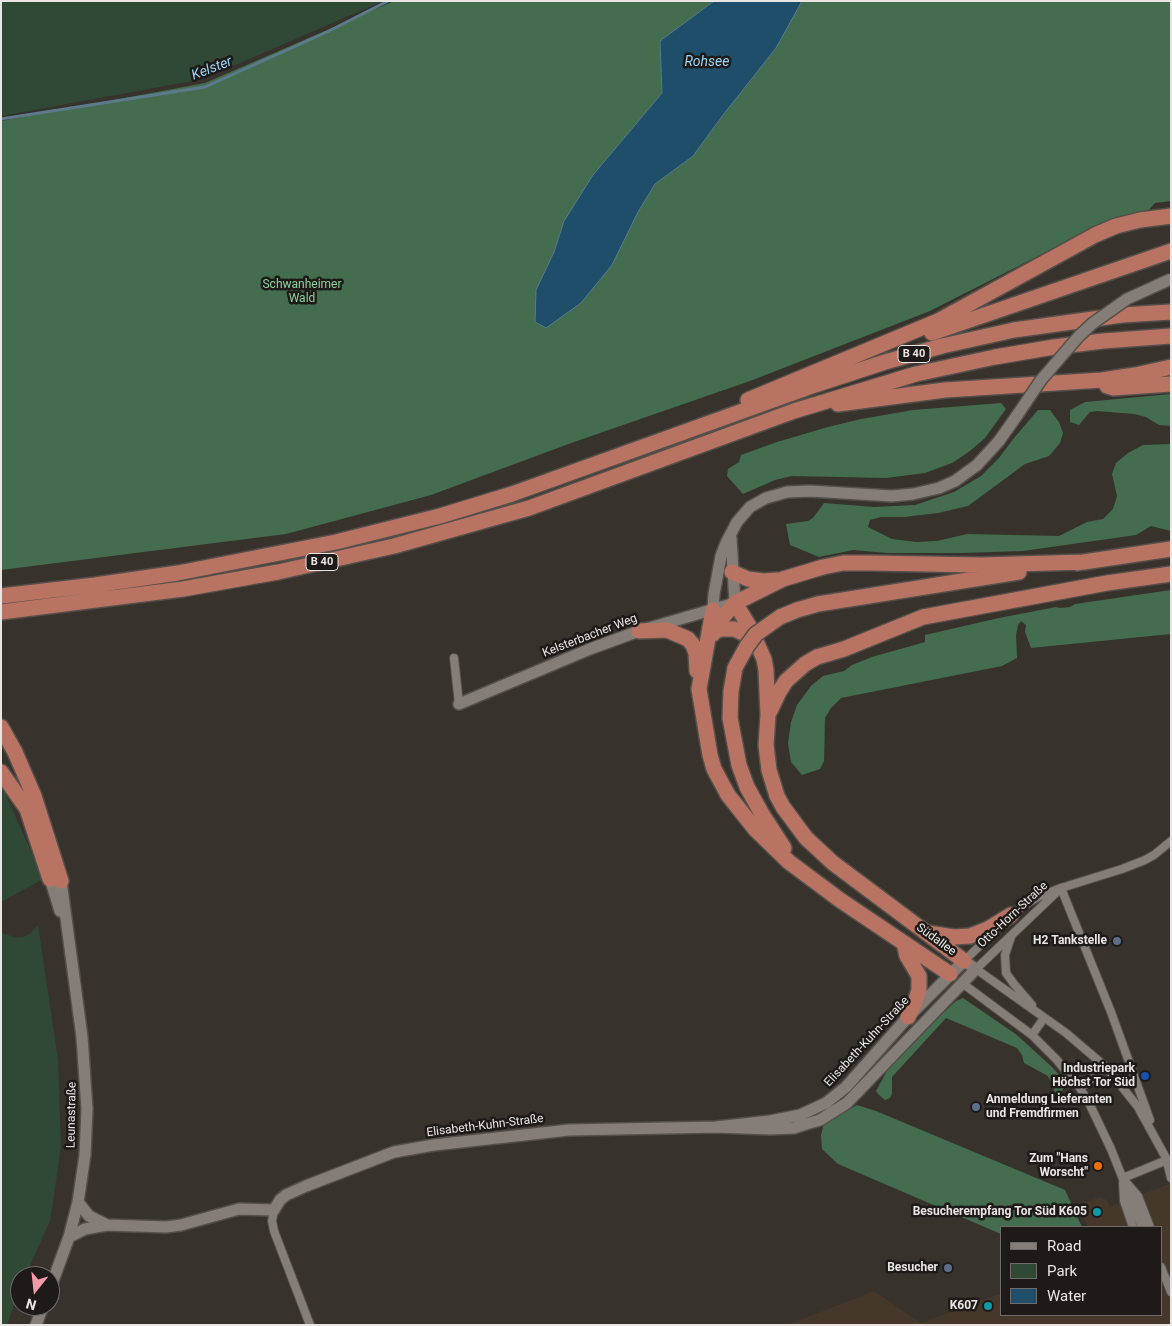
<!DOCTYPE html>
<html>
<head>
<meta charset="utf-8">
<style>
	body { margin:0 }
	#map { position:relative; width:1172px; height:1326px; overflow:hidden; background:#38322d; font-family:Roboto,sans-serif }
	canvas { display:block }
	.frame { position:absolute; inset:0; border:2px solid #e9e5e2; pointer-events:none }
	.legend { position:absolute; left:1000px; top:1226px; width:162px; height:90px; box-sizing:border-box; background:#1d1a18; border:1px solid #6f6b69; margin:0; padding:6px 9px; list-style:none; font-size:15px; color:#e9e5e2 }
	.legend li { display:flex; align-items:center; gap:10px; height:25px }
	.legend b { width:25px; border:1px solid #6f6b69 }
	.north { position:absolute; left:10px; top:1266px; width:50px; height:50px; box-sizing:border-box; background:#1d1a18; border:1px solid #6f6b69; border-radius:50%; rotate:196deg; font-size:14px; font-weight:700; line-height:20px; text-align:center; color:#e9e5e2 }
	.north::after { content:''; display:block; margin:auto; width:18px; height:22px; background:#f39aa8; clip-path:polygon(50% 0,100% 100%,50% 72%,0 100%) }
</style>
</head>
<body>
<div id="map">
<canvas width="1172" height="1326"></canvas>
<div class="frame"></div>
<ul class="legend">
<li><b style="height:6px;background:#857e78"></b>Road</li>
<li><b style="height:14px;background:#304936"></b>Park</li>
<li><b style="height:14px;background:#1e4e69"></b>Water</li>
</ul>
<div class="north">N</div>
</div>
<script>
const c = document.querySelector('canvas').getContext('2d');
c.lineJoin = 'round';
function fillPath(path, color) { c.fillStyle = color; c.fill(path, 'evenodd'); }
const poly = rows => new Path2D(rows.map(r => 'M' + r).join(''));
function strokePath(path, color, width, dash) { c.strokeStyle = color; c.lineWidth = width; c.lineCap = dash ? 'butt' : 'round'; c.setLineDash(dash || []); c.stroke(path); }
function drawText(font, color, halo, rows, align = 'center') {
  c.font = font + ' Roboto,sans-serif'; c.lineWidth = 5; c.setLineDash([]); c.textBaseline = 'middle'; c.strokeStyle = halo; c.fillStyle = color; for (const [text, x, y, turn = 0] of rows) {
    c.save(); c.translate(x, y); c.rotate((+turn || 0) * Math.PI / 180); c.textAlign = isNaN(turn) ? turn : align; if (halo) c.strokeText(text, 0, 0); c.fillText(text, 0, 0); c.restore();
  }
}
const industrial = poly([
	[1171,1183,1171,1325,787,1325,874,1291,921,1323,996,1295,1001,1295,1001,1315,1161,1315,1161,1227,1088,1227,1081,1210,1084,1203,1100,1197,1107,1200,1110,1207]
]);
const green = poly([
	[1,1,383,1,203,79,1,116],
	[1,784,43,879,1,902],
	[38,925,58,1060,61,1147,50,1221,25,1276,20,1276,20,1288,7,1325,1,1325,1,932,15,938,23,937,30,934]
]);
const forest = poly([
	[394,1,714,1,660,41,662,93,593,175,564,221,554,252,638,212,655,184,693,156,723,115,776,48,802,1,1171,1,1171,201,1155,203,1147,212,1107,221,930,311,750,381,574,442,431,495,286,534,1,570,1,121,205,83],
	[1171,394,1171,426,1159,425,1146,417,1134,414,1097,411,1090,412,1079,425,1070,422,1070,410,1085,402],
	[1001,403,1006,409,985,438,970,451,952,463,925,473,886,478,792,476,775,480,743,494,727,476,728,469,739,462,741,455,777,442,828,427,861,419,913,410],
	[1038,410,1050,410,1059,422,1063,433,1060,443,1049,456,1025,464,968,506,938,513,904,517,881,517,870,520,868,527,892,539,916,542,937,541,967,534,1059,536,1087,522,1103,519,1113,509,1117,496,1112,474,1116,463,1128,453,1143,445,1171,444,1171,531,1151,526,1136,535,1023,551,962,553,887,553,853,550,819,557,790,545,786,524,808,521,813,518,824,503,874,507,915,505,954,492,981,476,999,458,1014,438],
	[1171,590,1171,634,1031,648,1025,632,1026,625,1021,621,1018,625,1016,635,1017,658,1002,666,841,698,831,708,825,718,824,761,820,769,802,775,791,762,788,743,791,722,797,705,811,686,823,676,844,671,852,665,872,657,925,642,925,635,999,618,1056,607,1060,608,1070,607,1075,604],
	[963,998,1017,1035,1052,1067,1064,1080,1064,1088,1057,1097,1048,1076,1024,1063,1022,1055,1017,1048,946,1018,892,1077,892,1094,890,1098,885,1100,879,1095,876,1091,888,1069,942,1014,956,1001],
	[857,1105,876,1111,1065,1190,1082,1227,1001,1227,1001,1234,838,1164,822,1149,821,1135,824,1124]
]);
const water = poly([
	[714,1,802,1,776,48,723,115,693,156,655,184,638,212,612,265,581,303,546,328,535,322,536,290,554,252,564,221,593,175,662,93,660,41,714,1]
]);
const stream = poly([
	[1,119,205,87,329,31,388,1]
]);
const street = poly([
	[454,658,459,704],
	[1061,888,976,969,1066,1033,1106,1067,1138,1107,1171,1167],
	[1061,888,1111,1012,1150,1120],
	[1009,917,1023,906,1038,897,1061,888,1122,869,1145,860,1154,855,1171,841],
	[1011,937,1005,955,1006,973,1014,984,1032,1005],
	[964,961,996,930],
	[962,983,1032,1035,1056,1059,1080,1088,1090,1105,1111,1149,1142,1227],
	[1032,1035,1044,1018],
	[1080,1088,1106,1067],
	[1167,1162,1171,1178],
	[1123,1178,1167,1160],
	[1126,1182,1138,1196,1150,1227],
	[1123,1183,1124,1201,1133,1227],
	[274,1210,272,1221,274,1231,310,1325],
	[1161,1267,1171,1292]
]);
const secondary = poly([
	[713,610,714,594,721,556,726,543,737,522,750,507,766,498,787,492,810,491,892,496,913,494,939,488,955,481,977,465,999,441,1018,414],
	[459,704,590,649,639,631,735,603,731,538],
	[52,885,60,911],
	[78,1202,89,1216,107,1225],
	[69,1237,85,1229,107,1225,166,1227,181,1225,239,1209,274,1210,280,1200,286,1195,306,1186,394,1152,434,1145,569,1130,716,1127,770,1129,794,1128,803,1125,820,1120,847,1103,976,969,964,961,908,1017,846,1087,826,1103,800,1115,770,1121,716,1127],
	[50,1289,69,1237,78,1202,85,1155,87,1109,82,1037,61,881],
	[36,1325,43,1306]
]);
const highway = poly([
	[932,333,1171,251],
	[1107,386,1113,388,1171,384],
	[748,400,938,321,1095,235,1116,226,1140,220,1171,216],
	[838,404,945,390,1102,380,1135,375,1171,367],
	[1077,563,1171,549],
	[732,572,748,579,763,581,777,580],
	[1,596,95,585,178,573,336,542,440,516,512,494,815,385,885,362,942,346,1014,330,1122,315,1171,312],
	[735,603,749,626,764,659,766,670,768,715,766,745,769,770,777,796,783,807,806,838,833,863,964,961],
	[713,610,699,689,710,755,714,769,728,795,755,829,789,862,840,900,950,974],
	[797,610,818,604,1019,572],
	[1,612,183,589,278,572,394,546,529,508,794,411,916,374,995,357,1054,347,1103,341,1171,336],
	[639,631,667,630,688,639,693,645,696,653,697,671],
	[713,632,721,629,734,629,745,634,753,642],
	[713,634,722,618,735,603,783,579,823,567,843,563,871,563,981,565,1085,562],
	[735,668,731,691,730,718,739,765,747,787,762,814,784,848],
	[770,711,779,692,786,681,805,664,817,657,844,649,923,617,1107,583,1171,574],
	[1,727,15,752,34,796,61,881],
	[1,772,27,809,50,879],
	[928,933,954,937,970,936,988,929,1011,915],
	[904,943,907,956,919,976,919,990,915,1002,908,1017]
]);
const secondaryBridge = poly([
	[1018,414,1041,380,1079,336,1093,323,1127,299,1171,279]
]);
const highwayBridge = poly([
	[735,668,747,646,756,634,780,617,797,610]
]);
const markers = [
	[1117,941,5,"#5c6f8a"],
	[1145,1076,5,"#1a4fb4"],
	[976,1107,5,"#5c6f8a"],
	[1098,1166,5,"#e8710a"],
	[1097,1212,5,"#0f9aa8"],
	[948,1268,5,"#5c6f8a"],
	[988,1306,5,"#0f9aa8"]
];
const shields = [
	[914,354,32],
	[322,562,32]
];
const shieldNames = [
	["B 40",914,354],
	["B 40",322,562]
];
const parkNames = [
	["Schwanheimer",302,285],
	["Wald",302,299]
];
const streetNames = [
	["Kelsterbacher Weg",590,636,-21],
	["Otto-Horn-Straße",1013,915,-43],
	["Südallee",936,940,36],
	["Elisabeth-Kuhn-Straße",867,1042,-47],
	["Leunastraße",72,1115,-89],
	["Elisabeth-Kuhn-Straße",485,1126,-7]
];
const poiNames = [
	["H2 Tankstelle",1107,941],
	["Industriepark",1135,1069],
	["Höchst Tor Süd",1135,1083],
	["Anmeldung Lieferanten",986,1100,"left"],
	["und Fremdfirmen",986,1114,"left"],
	["Zum \"Hans",1088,1159],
	["Worscht\"",1088,1173],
	["Besucherempfang Tor Süd K605",1087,1212],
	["Besucher",938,1268],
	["K607",978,1306]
];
const waterNames = [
	["Rohsee",707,62],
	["Kelster",212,69,-21]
];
fillPath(industrial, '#45382a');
fillPath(green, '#304936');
fillPath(forest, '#436d4e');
fillPath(water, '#1e4e69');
strokePath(water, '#5b7b8d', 1);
strokePath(stream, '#5b7b8d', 3);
strokePath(street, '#544f4a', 10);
strokePath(secondary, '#544f4a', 14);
strokePath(highway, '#544f4a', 18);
strokePath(street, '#857e78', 8);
strokePath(secondary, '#857e78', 11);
strokePath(highway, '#b97362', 15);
strokePath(secondaryBridge, '#544f4a', 14, []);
strokePath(highwayBridge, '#544f4a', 18, []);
strokePath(secondaryBridge, '#857e78', 11);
strokePath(highwayBridge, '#b97362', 15);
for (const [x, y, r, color] of markers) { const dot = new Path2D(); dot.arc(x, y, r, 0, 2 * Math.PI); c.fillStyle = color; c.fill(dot); strokePath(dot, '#1d1a18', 2); }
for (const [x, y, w] of shields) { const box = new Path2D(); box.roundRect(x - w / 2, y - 8.5, w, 17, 4); c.fillStyle = '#1d1a18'; c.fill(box); strokePath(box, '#e9e5e2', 1); }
drawText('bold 11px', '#e9e5e2', null, shieldNames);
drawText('12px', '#8ed19f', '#1d1a18', parkNames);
drawText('12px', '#e9e5e2', '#1d1a18', streetNames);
drawText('bold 12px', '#e9e5e2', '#1d1a18', poiNames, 'right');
drawText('italic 14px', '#99d4f8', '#1d1a18', waterNames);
</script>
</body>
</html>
